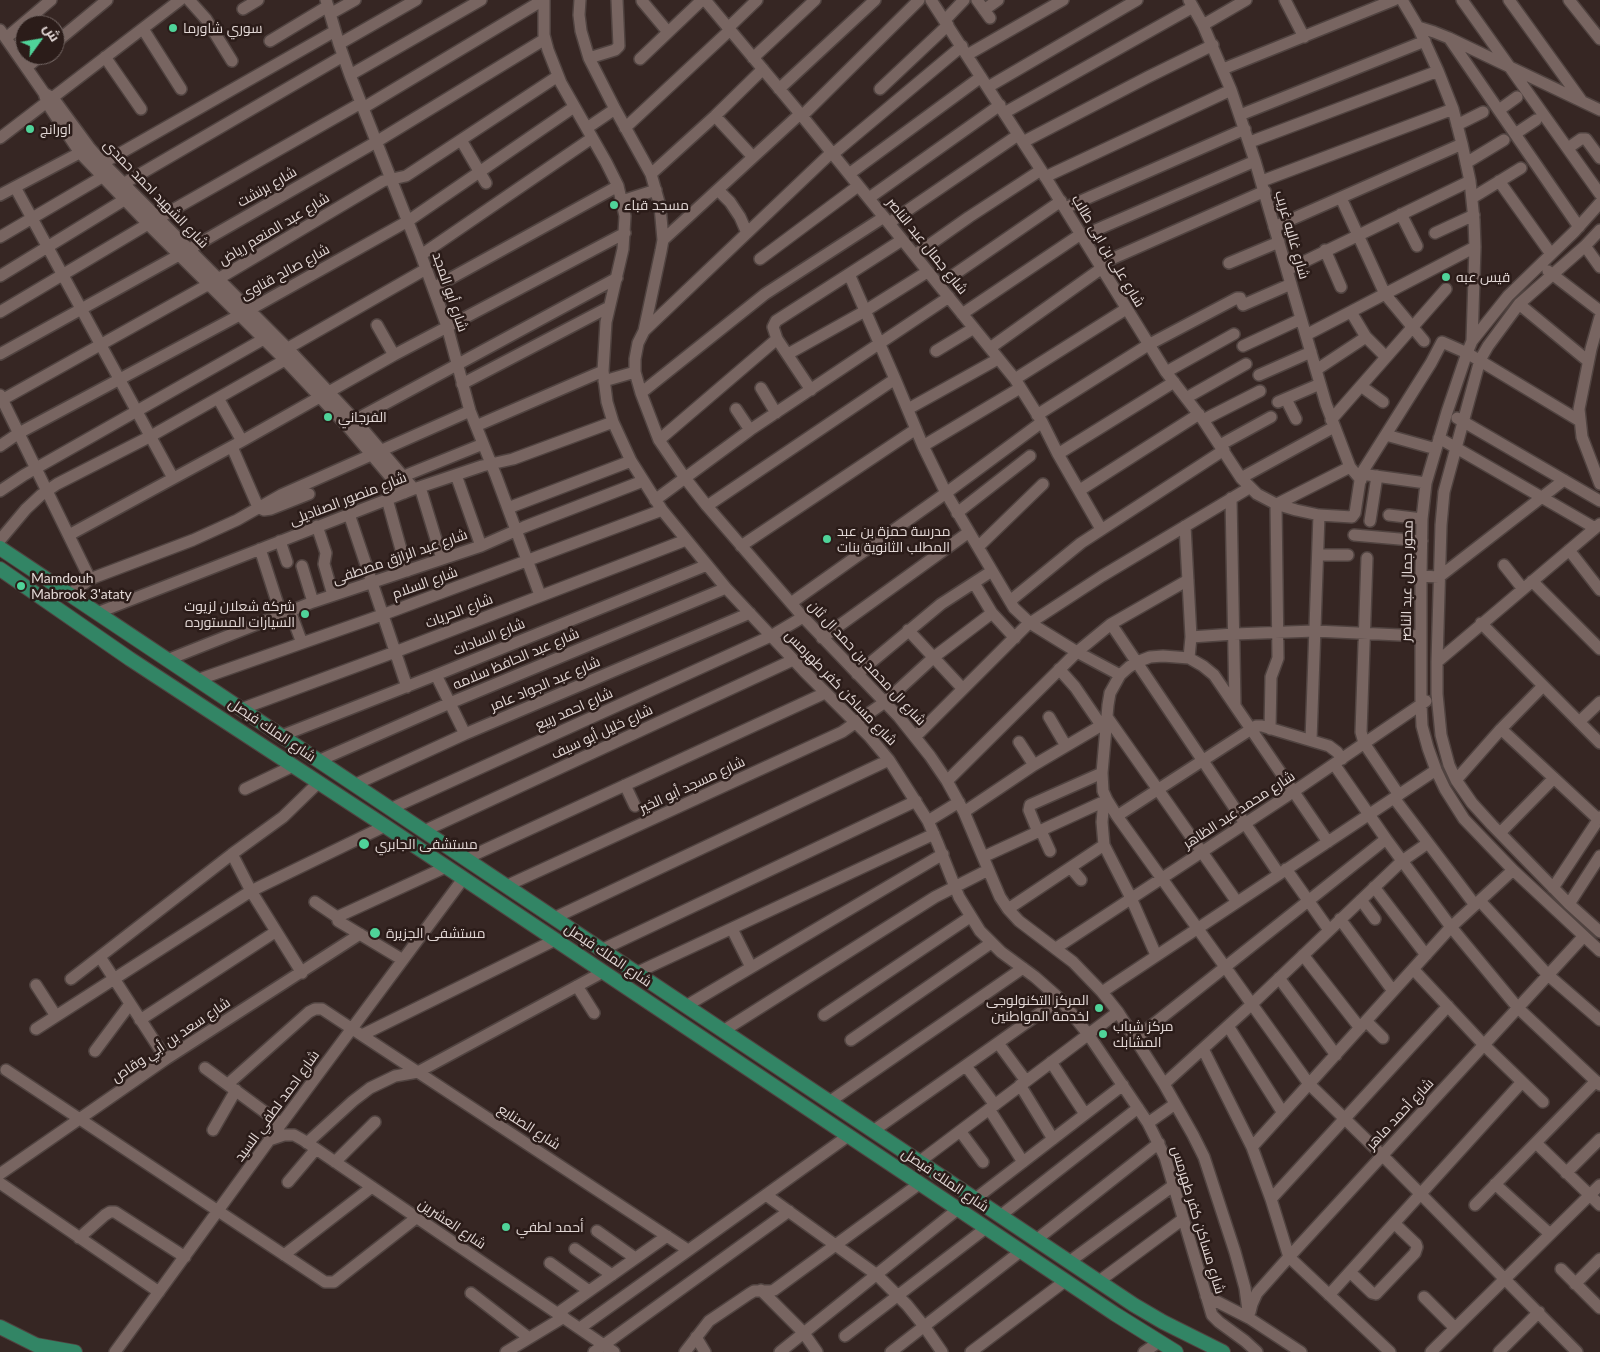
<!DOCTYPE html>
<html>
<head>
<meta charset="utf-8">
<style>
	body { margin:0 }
	#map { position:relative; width:1600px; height:1352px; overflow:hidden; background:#362623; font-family:Lato,Cairo,sans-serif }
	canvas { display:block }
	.north { position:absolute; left:15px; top:15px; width:50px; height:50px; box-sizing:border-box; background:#2b1c19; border:1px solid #746764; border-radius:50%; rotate:58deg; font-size:14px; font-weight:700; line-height:20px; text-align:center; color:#e2d7d5 }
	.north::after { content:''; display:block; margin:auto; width:18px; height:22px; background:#4fd399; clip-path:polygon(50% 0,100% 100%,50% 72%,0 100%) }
</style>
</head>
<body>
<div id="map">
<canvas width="1600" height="1352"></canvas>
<div class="north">ش</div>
</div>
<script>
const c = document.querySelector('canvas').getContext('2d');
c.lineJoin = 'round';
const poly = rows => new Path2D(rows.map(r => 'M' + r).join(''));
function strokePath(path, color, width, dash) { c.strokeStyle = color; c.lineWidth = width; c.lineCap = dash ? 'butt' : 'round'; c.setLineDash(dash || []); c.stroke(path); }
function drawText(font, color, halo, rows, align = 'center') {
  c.font = font + ' Lato,Cairo,sans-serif'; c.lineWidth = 5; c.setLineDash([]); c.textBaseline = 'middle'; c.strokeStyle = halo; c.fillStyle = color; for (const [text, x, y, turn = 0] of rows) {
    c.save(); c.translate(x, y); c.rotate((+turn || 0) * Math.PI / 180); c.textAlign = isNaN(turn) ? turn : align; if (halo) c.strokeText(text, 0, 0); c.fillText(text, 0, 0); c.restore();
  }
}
const minor = poly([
	[189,0,206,19,232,61],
	[326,0,339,44,350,75,421,255,447,326,470,411,496,476,540,595],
	[544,0,544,35,548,50,561,83,606,162,618,186,625,216,623,249,606,322,603,371,607,402,613,422,631,461,662,510,726,588,804,671,869,736,889,760,928,821,938,844,959,897,980,931,1001,952,1035,977,1060,999,1088,1034,1148,1123,1165,1157,1212,1315,1219,1322,1245,1341,1257,1352],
	[580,0,579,15,581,31,589,58,615,109,651,174,660,206,663,240,661,251,644,331,638,343,635,359,635,372,641,393,659,440,685,478,707,506,803,617,899,717,930,756,947,781,964,812,994,883,1000,897,1008,909,1019,921,1073,962,1102,992,1118,1012,1164,1084,1193,1135,1204,1157,1235,1252,1245,1288,1249,1318],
	[705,0,802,116,1015,379,1042,422,1058,454,1101,529],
	[931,0,1041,170,1166,372,1203,420,1241,478,1257,494,1276,504,1296,510,1319,515,1352,517,1355,513,1361,474,1431,363,1442,342,1467,353,1580,421],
	[977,0,990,18],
	[1189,0,1203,25,1231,90,1255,161,1326,404,1350,467,1361,480],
	[1285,0,1304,37],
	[1402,0,1418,27,1438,71,1453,109,1462,144,1470,181,1474,220,1475,247,1472,341],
	[1462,0,1600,194],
	[1509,0,1581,100],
	[1569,0,1600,39],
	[642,1,668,32],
	[243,9,258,0],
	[984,10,998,0],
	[330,14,355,0],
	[945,20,964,0],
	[1203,25,1246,0],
	[1418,27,1434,32,1449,38,1600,110],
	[728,28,757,0],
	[143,29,181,89],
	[0,30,44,93,47,103,80,153,148,224,285,360,348,427,404,493],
	[6,38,51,0],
	[1449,38,1579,227],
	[270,41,328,6],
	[55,43,107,0],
	[339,44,416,0],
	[967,55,1063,0],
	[105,57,141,109],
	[589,58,615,50,619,46,617,0],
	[753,58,815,0],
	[640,59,702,0],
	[27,67,41,55],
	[1223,69,1394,0],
	[350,75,481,0],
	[988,87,1137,0],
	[779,89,875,0],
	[880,89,948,25],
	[44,93,53,98,89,147,103,163,294,355,355,420,414,489],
	[363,108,543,0],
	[1499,110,1517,97],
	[1004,113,1193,7],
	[1240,115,1425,41],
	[715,116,753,157],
	[802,116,919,0],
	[1457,125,1483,112],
	[587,128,615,109],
	[625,128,730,30],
	[1515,134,1536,120],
	[0,138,180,0],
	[461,140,486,183],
	[1023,142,1148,77,1213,45],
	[1250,142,1438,71],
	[1568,148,1581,139,1586,139,1600,158],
	[833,154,962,46],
	[103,163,335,31],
	[1466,163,1504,140],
	[651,174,715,116,763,69],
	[849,174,981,77],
	[1045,177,1231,90],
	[1262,181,1453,109],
	[1499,181,1551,254],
	[123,184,343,56],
	[15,187,173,478],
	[718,190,730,202,740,217,747,233],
	[0,195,85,150],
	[869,198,1000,105],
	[1341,198,1385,294,1424,341],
	[1472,198,1521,168],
	[622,201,656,190],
	[1600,203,1574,232,1508,296,1472,341,1467,353,1447,412,1426,483,1422,519,1421,576,1421,704,1422,726,1428,748,1436,770,1445,789,1464,819,1513,870,1600,951],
	[1065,208,1245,129],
	[1401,214,1417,246],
	[889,223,1018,135],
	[1274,227,1462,144],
	[1600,230,1585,246,1519,304,1488,346,1480,360,1444,492,1441,525,1437,662,1437,694,1441,735,1449,765,1456,780,1472,803,1492,825,1569,904,1600,932],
	[1435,233,1474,215],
	[1082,236,1255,161],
	[0,237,102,177],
	[663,240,800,114],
	[1585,246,1600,267],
	[1325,250,1341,287],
	[421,255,592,138],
	[915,255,969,217,1041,170],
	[760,259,858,186],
	[1229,263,1279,242],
	[1100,264,1265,191],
	[1287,270,1470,181],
	[1548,271,1600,311],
	[849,274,895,379,923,446,946,493,1014,608,1030,623,1077,652,1120,675],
	[0,276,124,200],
	[939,285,1061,201],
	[433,288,618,186],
	[1519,304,1588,361],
	[0,312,148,224,361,103],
	[1351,312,1366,337,1386,357],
	[962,314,1081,234],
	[1600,317,1591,349,1579,409,1582,437,1600,484],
	[377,325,394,355],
	[644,331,831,153],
	[1306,335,1475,247],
	[1243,346,1301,319],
	[288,348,426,269],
	[990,348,1102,268],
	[936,351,974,328],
	[0,354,179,255,376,142,545,39],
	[788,354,865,311,927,272],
	[1316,370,1366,337],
	[1166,372,1234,334],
	[1259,375,1311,352],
	[1015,379,1126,309],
	[604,381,635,372],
	[462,384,609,307],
	[1361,386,1383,402],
	[761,388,776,413],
	[811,390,777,339,773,327,776,321,902,240],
	[641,393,765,294,884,217],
	[0,395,90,579],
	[218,398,242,441],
	[1186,398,1246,364],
	[1286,399,1296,419],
	[0,401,218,279,383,181,406,176,558,76],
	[1278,402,1320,384],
	[736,409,750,430],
	[908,409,998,359],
	[1037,415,1148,345,1237,298,1240,298,1243,305,1291,284],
	[1457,418,1600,501],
	[355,420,617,278],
	[1203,420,1260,391],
	[1331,420,1446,289],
	[476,426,603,371],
	[1386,435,1436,449],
	[1439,438,1595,528],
	[659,440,777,339],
	[1220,445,1271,417],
	[0,446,19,433,249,310,408,221,574,107],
	[923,446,1020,388],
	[232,447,258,507,264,510,271,509,309,494],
	[1058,454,1174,382],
	[1361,474,1426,483],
	[456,475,481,546],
	[404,476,483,444],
	[1241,478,1334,427],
	[420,487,442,559],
	[1080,490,1199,414],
	[0,491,24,475,269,336],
	[1231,498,1235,705],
	[387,499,407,571],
	[655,500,750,430,949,297],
	[1277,504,1350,467],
	[707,506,895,379],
	[508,508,631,461],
	[957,513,1030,456],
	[349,514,407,687],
	[1389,515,1422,519],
	[1370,521,1377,476],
	[317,526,326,553,324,564,333,595],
	[1185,526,1191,637,1189,658],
	[69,535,242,441,394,355,625,233],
	[1354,535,1422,541],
	[0,540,26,509,41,495,57,484,151,436,292,356],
	[280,541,287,562],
	[741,546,916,429],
	[978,547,1043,484],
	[260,549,281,614],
	[1569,550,1600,590],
	[1318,555,1348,555],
	[1367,558,1361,732,1364,743,1399,795],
	[1504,565,1523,589],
	[302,566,313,602],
	[1421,576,1439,577,1564,480],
	[1532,581,1600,649],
	[974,583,992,613,1015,638],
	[70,594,90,579,193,540,237,520,281,495,470,411],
	[1010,601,1081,543,1224,450],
	[791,603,946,493,1042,422],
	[290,611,302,643],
	[97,613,414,489,482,466,513,459,613,422],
	[1030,623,1102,576,1249,488],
	[1481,623,1600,743],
	[1111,624,1279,874],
	[908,630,963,689],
	[1191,637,1234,634,1315,631,1421,636],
	[822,638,969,532],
	[167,660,313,602,481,546,524,527,643,481],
	[1437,662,1600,524],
	[1059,669,1075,687,1101,725],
	[857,674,941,604,992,571],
	[436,675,465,734],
	[197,680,382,615,662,510],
	[241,709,395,652,686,540],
	[1049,717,1066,746],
	[1107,717,1237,902],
	[1579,722,1600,702],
	[1270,729,1271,677,1278,658,1276,504],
	[1501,729,1598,819],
	[281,736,436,675,707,565],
	[915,737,1029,623],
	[1311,740,1319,515],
	[1019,742,1034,765],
	[318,761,450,703,726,588],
	[1334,764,1386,839,1451,927,1518,1008,1600,1085],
	[1456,780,1501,729,1543,686],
	[947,781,1077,652,1111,624,1188,580],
	[354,785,465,734,750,613],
	[625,785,635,806],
	[245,789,293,766],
	[1394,798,1475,905],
	[1107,800,1103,811,1102,822,1104,845,1131,898,1156,955],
	[390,809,771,636,803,617],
	[964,812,1034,765,1107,722],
	[1117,816,1256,726,1262,726,1329,746,1337,752,1342,759],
	[928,821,959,802],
	[424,831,793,660],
	[1041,831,1050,851],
	[1038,832,1029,810,1030,805,1102,773],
	[1500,833,1554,778],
	[1328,842,1214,675,1203,666,1189,658,1163,656,1150,657,1137,662,1129,667,1120,675,1110,693,1108,705,1102,773,1103,791,1107,800,1117,816,1309,1084,1382,1155,1577,1352],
	[232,854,251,891,302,973],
	[983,857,1107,800],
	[465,859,825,693],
	[1071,868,1081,880],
	[1286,869,1329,930],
	[506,886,842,732,885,702,934,657,992,613],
	[1374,887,1426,955],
	[1553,888,1600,817],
	[1361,900,1375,919],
	[1480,901,1548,975,1600,1020],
	[315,902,337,917],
	[1569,904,1600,856],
	[1008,909,1104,845],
	[554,918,889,760],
	[1340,919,1393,991],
	[732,929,751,967],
	[1056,948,1293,792,1426,701],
	[601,950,916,801],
	[1303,955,1360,1028],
	[100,957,166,1059],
	[403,960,338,921,337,917,446,867],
	[1413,969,1484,1045,1543,1102],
	[636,973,934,834],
	[1279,978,1336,1055],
	[71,979,232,854,283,817,318,783],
	[36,985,56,1016],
	[577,986,594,1013],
	[1102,992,1436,770],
	[686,1006,943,854],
	[824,1015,970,917],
	[140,1020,275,932],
	[1366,1021,1383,1038],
	[1228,1026,1283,1113],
	[36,1029,251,891,385,826],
	[723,1031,935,897,988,870],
	[362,1035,555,940],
	[1136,1038,1386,839],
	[851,1040,991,943],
	[998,1043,1026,1081],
	[1203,1049,1252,1147,1271,1199,1289,1257,1390,1352],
	[95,1051,130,1004],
	[1051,1062,1085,1114],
	[966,1066,995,1105],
	[205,1068,281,1124],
	[6,1070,325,1282,334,1282,416,1218],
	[228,1084,309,1012,315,1009,322,1009,688,1250],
	[1164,1084,1251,1005,1402,861,1428,843],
	[1020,1085,1053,1139],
	[829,1102,1023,968],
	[989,1109,1023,1162],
	[1148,1123,1175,1104],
	[213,1130,236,1090],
	[873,1131,1060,999],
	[960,1131,983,1162],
	[269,1140,284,1135,294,1135,303,1140,614,1352],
	[307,1143,353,1101,370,1088,395,1076,418,1072,603,972],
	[1536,1143,1600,1205],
	[1252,1147,1451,927,1513,870],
	[335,1162,375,1122],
	[919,1162,1118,1012],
	[1566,1173,1600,1139],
	[0,1174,166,1059,360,934],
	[288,1182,316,1149],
	[0,1183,159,1292],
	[1495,1184,1550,1234],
	[766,1195,877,1275,907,1305,924,1326,942,1352],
	[975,1199,1123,1085],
	[1271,1199,1448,1006],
	[1475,1205,1596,1081],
	[1000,1216,1138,1108],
	[597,1231,635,1258],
	[79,1238,105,1215,110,1212,115,1212,185,1257],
	[1036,1240,1159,1143],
	[575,1249,612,1275],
	[284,1255,372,1187],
	[1069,1262,1174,1185],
	[550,1263,589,1291],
	[1561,1269,1600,1308],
	[1350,1272,1372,1293,1376,1294,1415,1253,1417,1247,1416,1244,1394,1223],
	[1098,1282,1183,1219],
	[1575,1284,1600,1259],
	[761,1290,803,1332,817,1352],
	[471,1293,529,1338],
	[1329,1295,1522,1082],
	[1206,1296,1249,1318,1301,1352],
	[1424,1297,1455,1328],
	[1250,1312,1252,1304,1257,1293,1289,1257,1583,937],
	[558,1313,667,1236],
	[580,1328,848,1136],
	[845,1336,986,1228],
	[696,1337,705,1352],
	[115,1352,281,1124,463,879],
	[506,1352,564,1317],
	[594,1352,789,1211],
	[685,1352,709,1321,749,1294,754,1291,770,1291,774,1290,919,1184],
	[780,1352,958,1209],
	[891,1352,1021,1251],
	[971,1352,1065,1281],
	[1144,1352,1159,1342],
	[1431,1352,1600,1185],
	[1499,1352,1539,1312]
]);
const major = poly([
	[0,548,1134,1305,1163,1322,1223,1352],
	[0,569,130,659,385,826,1115,1314,1176,1352],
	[0,1327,36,1345,75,1352]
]);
const markers = [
	[173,28,5,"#4fd399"],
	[30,129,5,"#4fd399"],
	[614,205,5,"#4fd399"],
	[1446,277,5,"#4fd399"],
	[328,417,5,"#4fd399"],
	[827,539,5,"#4fd399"],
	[21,586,5,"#4fd399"],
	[305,614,5,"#4fd399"],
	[364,844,6,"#4fd399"],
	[375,933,6,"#4fd399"],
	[1099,1008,5,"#4fd399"],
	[1103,1034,5,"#4fd399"],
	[506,1227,5,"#4fd399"]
];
const poiNames = [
	["سوري شاورما",183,28],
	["اورانج",40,129],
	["مسجد قباء",624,205],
	["قيس عبه",1456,277],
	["الفرجاني",338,417],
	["مدرسة حمزة بن عبد",837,531],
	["المطلب الثانوية بنات",837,547],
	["Mamdouh",31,578],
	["Mabrook 3'ataty",31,594],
	["شركة شعلان لزيوت",295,606,"right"],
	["السيارات المستورده",295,622,"right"],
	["مستشفى الجابري",375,844],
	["مستشفى الجزيرة",386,933],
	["المركز التكنولوجى",1089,1000,"right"],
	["لخدمة المواطنين",1089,1016,"right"],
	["مركز شباب",1113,1026],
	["المشابك",1113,1042],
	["أحمد لطفي",516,1227]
];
const streetNames = [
	["شارع برنشت",267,187,-30],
	["شارع الشهيد احمد حمدى",156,194,46],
	["شارع عبد المنعم رياض",274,229,-31],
	["شارع غاليه غريب",1292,235,74],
	["شارع جمال عبد الناصر",927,246,51],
	["شارع على بن ابى طالب",1108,251,59],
	["شارع صالح قناوى",285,272,-29],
	["شارع أبو المجد",450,292,71],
	["شارع منصور الصناديلى",348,499,-21],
	["شارع عبد الرازق مصطفى",400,557,-19],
	["محور جمال عبد الناصر",1407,581,-89],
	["شارع السلام",425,583,-20],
	["شارع الحريات",459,611,-21],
	["شارع السادات",489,637,-22],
	["شارع عبد الحافظ سلامه",516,659,-23],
	["شارع ال محمد بن حمد ال ثان",867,663,47],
	["شارع عبد الجواد عامر",545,684,-23],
	["شارع مساكن كفر طهرمس",841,688,46],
	["شارع احمد ربيع",574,709,-24],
	["شارع الملك فيصل",272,730,34],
	["شارع خليل أبو سيف",602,732,-25],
	["شارع مسجد أبو الخير",692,785,-25],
	["شارع محمد عبد الظاهر",1239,810,-33],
	["شارع الملك فيصل",608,955,34],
	["شارع سعد بن أبي وقاص",171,1040,-34],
	["شارع احمد لطفي السيد",277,1106,-54],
	["شارع أحمد ماهر",1400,1114,-47],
	["شارع الصنايع",529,1127,33],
	["شارع الملك فيصل",945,1180,34],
	["شارع مساكن كفر طهرمس",1198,1220,73],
	["شارع العشرين",452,1224,34]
];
strokePath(minor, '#504340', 14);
strokePath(major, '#504340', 16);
strokePath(minor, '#786561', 11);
strokePath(major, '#328565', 14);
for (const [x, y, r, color] of markers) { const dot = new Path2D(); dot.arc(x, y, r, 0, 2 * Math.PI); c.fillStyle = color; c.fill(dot); strokePath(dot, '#2b1c19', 2); }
drawText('14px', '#e2d7d5', '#2b1c19', poiNames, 'left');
drawText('14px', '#e2d7d5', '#2b1c19', streetNames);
</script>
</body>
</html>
